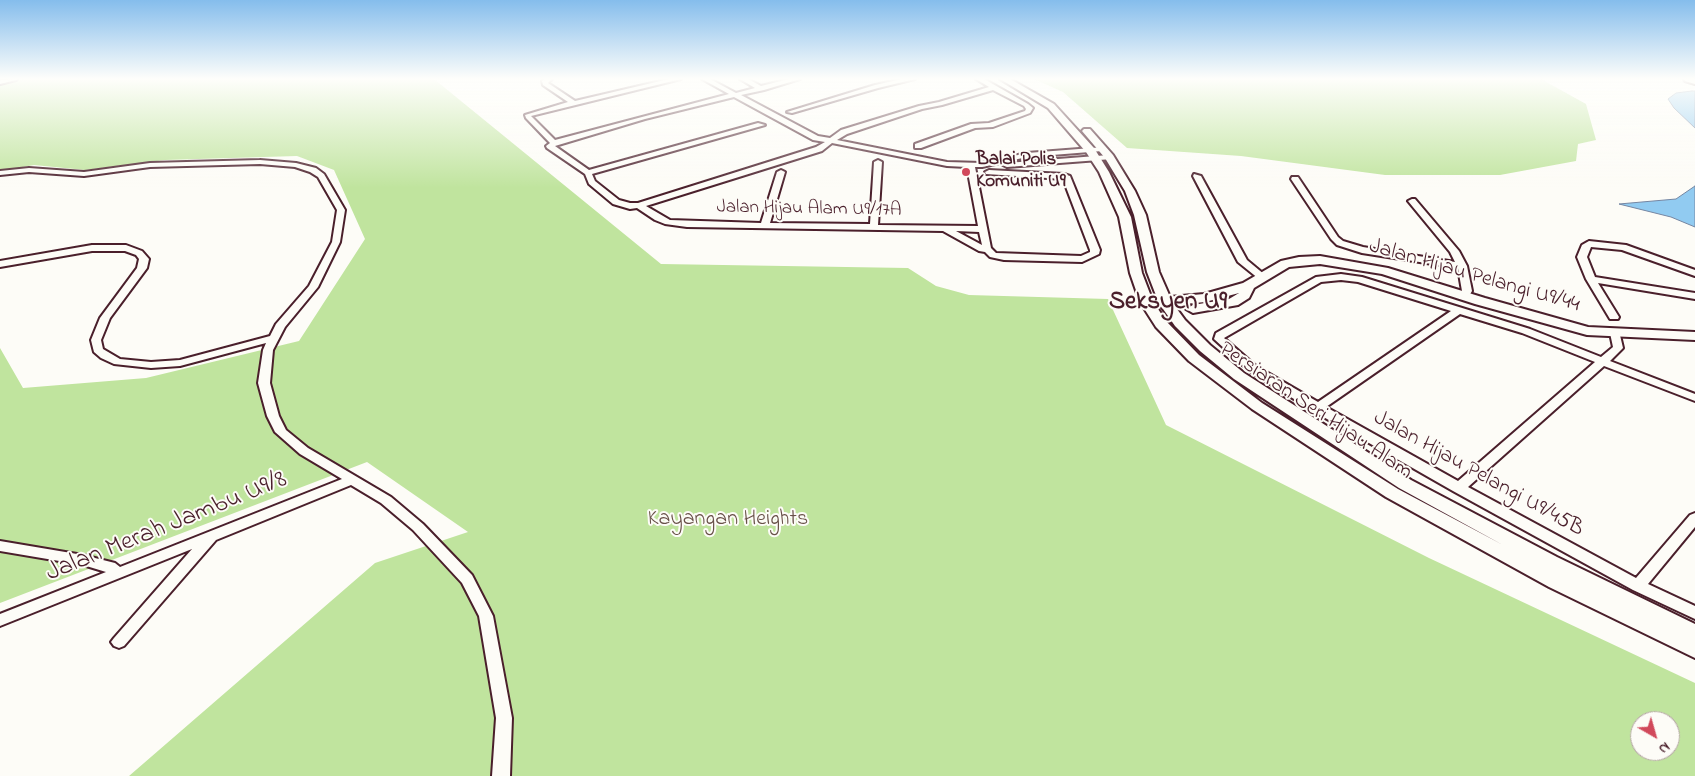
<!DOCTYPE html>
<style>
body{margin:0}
#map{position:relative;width:1695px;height:776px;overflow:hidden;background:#fdfcf7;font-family:"Indie Flower",sans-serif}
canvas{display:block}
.north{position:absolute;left:1630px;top:711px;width:50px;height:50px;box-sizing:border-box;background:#fdfcf7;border:1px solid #b5a4a5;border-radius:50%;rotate:142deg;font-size:14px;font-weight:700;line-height:20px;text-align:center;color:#4a1f2b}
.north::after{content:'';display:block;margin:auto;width:18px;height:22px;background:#d1495b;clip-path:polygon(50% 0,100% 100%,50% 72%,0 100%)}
</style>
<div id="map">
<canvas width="1695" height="776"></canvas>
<div class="north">N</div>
</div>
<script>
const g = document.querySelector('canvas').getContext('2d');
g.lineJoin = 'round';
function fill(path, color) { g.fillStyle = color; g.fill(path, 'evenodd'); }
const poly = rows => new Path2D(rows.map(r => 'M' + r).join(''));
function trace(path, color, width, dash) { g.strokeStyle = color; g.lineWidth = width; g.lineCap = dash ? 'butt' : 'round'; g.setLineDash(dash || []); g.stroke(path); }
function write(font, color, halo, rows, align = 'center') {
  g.font = font + ' "Indie Flower",sans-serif'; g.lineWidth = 4; g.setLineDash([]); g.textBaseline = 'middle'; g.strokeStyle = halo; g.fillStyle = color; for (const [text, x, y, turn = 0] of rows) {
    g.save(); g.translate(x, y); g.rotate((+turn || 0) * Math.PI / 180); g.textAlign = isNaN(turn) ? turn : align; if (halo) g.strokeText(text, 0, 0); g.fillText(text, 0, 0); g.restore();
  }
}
fill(poly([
 [24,79,434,79,661,264,908,268,936,286,969,295,1108,299,1166,425,1429,558,1695,683,1695,776,129,776,375,563,468,532,367,462,0,603,0,348,23,388,146,378,299,341,365,239,334,170,297,156,165,160,85,170,34,165,0,171,0,84],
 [1640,721,1670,721,1670,751,1640,751],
 [1034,79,1541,79,1586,104,1596,140,1578,144,1576,161,1500,175,1385,175,1241,156,1127,148,1063,92]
]), '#c0e49e');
const water = poly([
 [1692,91,1695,91,1695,128,1674,108,1668,99,1676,93,1692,91],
 [1695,186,1695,227,1671,217,1619,204,1676,199,1695,186]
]);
fill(water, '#91cbf1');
trace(water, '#7586a2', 1);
const minor = poly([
 [17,79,16,80,0,84,0,80,17,79],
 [544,79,552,79,548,83,575,101,669,79,681,79,531,116,555,140,729,94,702,79,710,79,736,93,755,88,740,79,748,79,761,86,789,79,800,79,764,90,741,95,818,136,830,138,841,130,919,106,939,102,989,87,976,79,984,79,1028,104,1033,108,1030,113,993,127,975,128,921,148,915,148,915,144,971,124,989,123,1025,111,1026,109,1024,106,993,90,942,105,922,109,847,134,837,140,947,162,982,163,1027,153,1105,147,1105,151,1102,151,1027,157,982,167,975,167,991,248,996,253,1081,256,1090,252,1090,250,1063,179,986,174,985,172,989,170,1064,174,1070,176,1100,250,1099,254,1082,262,1004,260,990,257,985,252,979,251,943,231,687,227,665,224,655,220,637,208,630,209,613,204,589,184,585,174,547,148,546,146,550,143,526,118,525,115,568,102,543,85,542,81,544,79],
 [734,97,813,140,825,142,816,147,638,203,630,203,619,200,595,181,592,174,765,125,758,123,589,170,555,146,645,119,734,97],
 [832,143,947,166,967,167,978,226,878,225,882,162,878,160,874,162,870,224,770,223,785,172,781,170,777,172,761,223,670,220,646,206,822,151,832,143],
 [956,231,979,232,982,245,956,231],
 [902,79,915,79,878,88,792,113,787,112,875,85,902,79],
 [1109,155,1113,157,1112,159,1007,167,1003,165,1007,163,1109,155],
 [260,160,296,163,316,168,324,174,345,210,340,242,318,287,285,327,273,350,270,383,279,416,286,430,308,448,391,497,423,524,472,575,493,616,512,718,510,776,492,776,496,718,479,616,462,583,413,530,381,503,351,485,216,540,124,646,119,648,114,646,111,642,114,638,192,549,0,626,0,614,106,572,83,565,0,551,0,541,83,555,115,563,120,567,342,479,300,454,275,432,267,416,258,383,263,350,266,343,180,366,151,368,114,364,101,358,94,352,91,340,100,318,137,268,139,259,136,255,125,251,92,251,0,267,0,261,92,245,126,245,142,251,149,259,147,268,110,318,101,340,103,349,120,359,151,362,180,360,270,336,276,324,309,286,332,242,337,210,318,177,310,172,295,167,260,164,150,167,84,176,29,172,0,175,0,171,29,168,84,172,150,163,260,160],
 [1194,174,1201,176,1247,260,1265,275,1265,279,1259,279,1238,262,1193,176,1194,174],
 [1292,177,1298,177,1338,237,1343,241,1363,247,1455,262,1450,252,1408,201,1412,199,1415,199,1459,251,1467,266,1472,291,1469,296,1464,299,1459,296,1462,291,1458,268,1362,253,1337,245,1331,239,1291,179,1292,177],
 [1589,241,1626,245,1695,270,1695,276,1622,250,1591,247,1587,257,1595,277,1695,293,1695,299,1598,283,1619,317,1618,319,1610,319,1586,279,1577,257,1582,245,1589,241],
 [1341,274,1362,277,1530,329,1601,357,1613,347,1610,333,1611,331,1619,331,1623,348,1610,361,1695,394,1695,401,1604,366,1468,487,1636,578,1690,515,1695,513,1695,527,1648,584,1695,606,1695,619,1633,590,1453,491,1313,411,1248,370,1214,339,1216,333,1316,277,1341,274],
 [1341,280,1358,282,1451,311,1318,402,1256,366,1224,338,1321,282,1341,280],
 [1460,314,1522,333,1595,362,1458,481,1326,407,1460,314]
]);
const tertiary = poly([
 [1000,79,1010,79,1054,104,1094,148,1109,172,1131,217,1142,273,1152,299,1157,298,1147,272,1134,215,1125,191,1105,158,1082,131,1084,129,1090,129,1113,155,1135,191,1146,215,1159,272,1170,297,1204,294,1243,283,1281,261,1299,257,1320,256,1388,268,1485,298,1588,327,1695,332,1695,340,1587,335,1475,304,1382,274,1320,264,1289,267,1254,288,1249,298,1238,305,1193,313,1186,309,1193,305,1229,299,1239,293,1205,302,1174,305,1185,320,1210,345,1244,373,1411,480,1557,557,1695,624,1695,658,1549,587,1386,497,1252,409,1189,361,1156,327,1140,302,1130,273,1119,217,1099,172,1086,152,1048,108,1000,79],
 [1156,306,1161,306,1175,326,1200,351,1234,379,1399,488,1503,545,1398,489,1262,403,1199,355,1166,321,1156,306],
 [1684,79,1695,79,1695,84,1685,81,1684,79]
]);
trace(minor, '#4a1f2b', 4);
trace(tertiary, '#4a1f2b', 4);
fill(minor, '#fdfcf7');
fill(tertiary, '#fdfcf7');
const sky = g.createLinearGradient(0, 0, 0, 188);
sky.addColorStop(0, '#85bdec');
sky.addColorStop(0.42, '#fefefb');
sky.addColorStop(1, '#fefefb00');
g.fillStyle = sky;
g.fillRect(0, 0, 1695, 188);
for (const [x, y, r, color] of [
 [966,172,5,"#d1495b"]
]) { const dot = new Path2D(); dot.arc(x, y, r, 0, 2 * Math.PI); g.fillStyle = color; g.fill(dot); trace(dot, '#fdfcf7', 2); }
write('bold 19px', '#4a1f2b', '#fdfcf7', [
 ["Balai Polis",976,161],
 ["Komuniti U9",976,183]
], 'left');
write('19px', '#4a1f2b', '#fdfcf7', [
 ["Jalan Hijau Alam U9/17A",809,210,1]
]);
write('22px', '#4a1f2b', '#fdfcf7', [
 ["Jalan Hijau Pelangi U9/44",1474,277,16],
 ["Persiaran Seri Hijau Alam",1315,412,34],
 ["Jalan Hijau Pelangi U9/45B",1478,475,29]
]);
write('22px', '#685048', '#fdfcf7', [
 ["Kayangan Heights",728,520]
]);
write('bold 25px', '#4a1f2b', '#fdfcf7', [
 ["Seksyen U9",1168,304]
]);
write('26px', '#4a1f2b', '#fdfcf7', [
 ["Jalan Merah Jambu U9/8",167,528,-22]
]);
</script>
